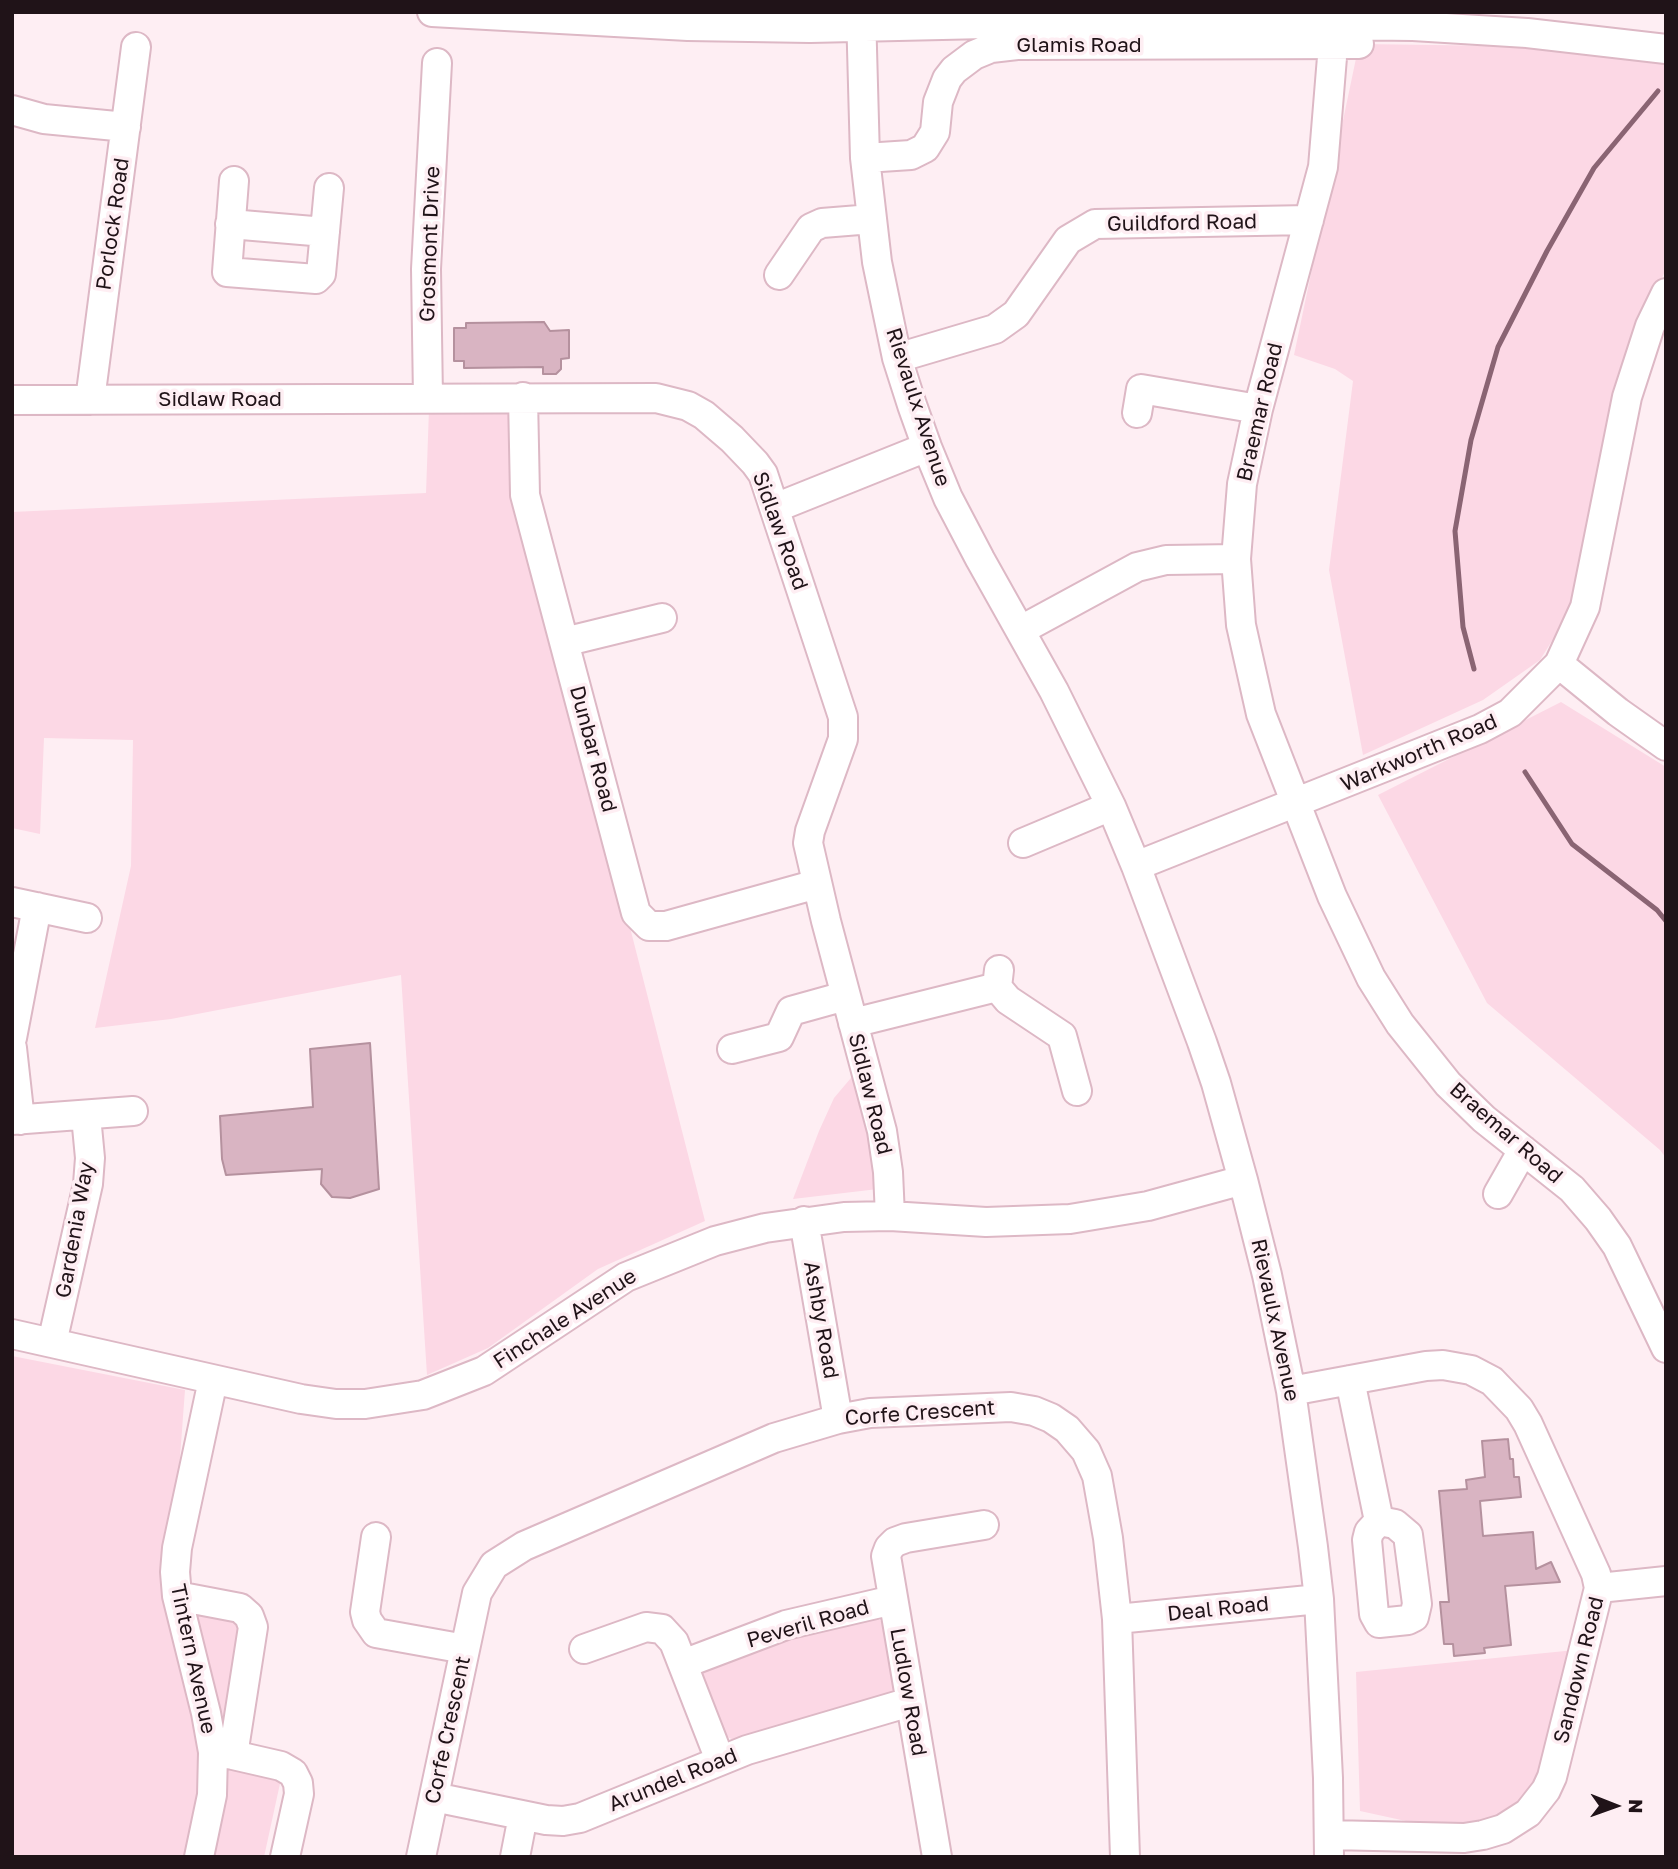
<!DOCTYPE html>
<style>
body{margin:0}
#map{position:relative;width:1678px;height:1869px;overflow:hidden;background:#feeef3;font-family:"Golos Text",sans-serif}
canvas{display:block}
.frame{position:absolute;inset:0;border:14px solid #201318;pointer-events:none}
.north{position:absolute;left:1580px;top:1771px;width:70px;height:70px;-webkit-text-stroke:5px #feeef3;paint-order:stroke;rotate:91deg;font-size:19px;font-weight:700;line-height:28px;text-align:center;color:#201318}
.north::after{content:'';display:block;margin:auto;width:24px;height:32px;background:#201318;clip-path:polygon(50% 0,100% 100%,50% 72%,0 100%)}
</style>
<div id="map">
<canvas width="1678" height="1869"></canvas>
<div class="frame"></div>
<div class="north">N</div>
</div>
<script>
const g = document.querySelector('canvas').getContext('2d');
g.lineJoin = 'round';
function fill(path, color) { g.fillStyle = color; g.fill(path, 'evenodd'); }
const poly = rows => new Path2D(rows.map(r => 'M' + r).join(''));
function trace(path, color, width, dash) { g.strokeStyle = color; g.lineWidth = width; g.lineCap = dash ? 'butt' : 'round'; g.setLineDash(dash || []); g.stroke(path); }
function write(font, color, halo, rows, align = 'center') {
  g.font = font + ' "Golos Text",sans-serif'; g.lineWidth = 7; g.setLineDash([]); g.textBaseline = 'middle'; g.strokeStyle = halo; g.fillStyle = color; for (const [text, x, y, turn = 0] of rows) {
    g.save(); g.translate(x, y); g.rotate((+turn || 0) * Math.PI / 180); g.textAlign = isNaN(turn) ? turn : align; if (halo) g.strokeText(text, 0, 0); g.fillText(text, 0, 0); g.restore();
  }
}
fill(poly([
 [1359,44,1583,47,1666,57,1666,269,1644,318,1575,591,1560,628,1540,660,1483,700,1363,755,1329,570,1353,381,1335,369,1294,355],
 [429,409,513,412,520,497,705,1221,598,1269,488,1348,427,1375,401,975,171,1019,95,1028,131,866,133,740,44,738,40,834,12,828,12,512,426,493],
 [1561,702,1666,767,1666,1158,1660,1150,1487,1003,1378,795],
 [856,1072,878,1189,793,1199,819,1131,834,1098],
 [12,1356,185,1390,170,1591,260,1609,240,1744,286,1756,264,1857,12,1857],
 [867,1613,887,1624,899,1684,891,1698,741,1744,716,1731,696,1680,704,1663],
 [1575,1650,1540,1780,1506,1819,1438,1828,1360,1811,1356,1672]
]), '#fcd8e5');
trace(poly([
 [1474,669,1463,627,1455,531,1471,440,1498,347,1547,251,1594,168,1658,91],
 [1525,772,1572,844,1657,910,1666,921]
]), '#8a6473', 5);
const building = poly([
 [544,322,550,331,569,330,569,358,561,359,561,369,556,374,543,374,543,367,464,368,464,361,454,361,454,328,466,328,466,323,544,322],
 [370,1043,379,1189,350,1198,332,1197,321,1184,322,1169,226,1175,222,1159,220,1116,313,1107,310,1049,370,1043],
 [1508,1439,1510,1459,1513,1459,1514,1477,1519,1477,1521,1497,1480,1501,1483,1536,1533,1532,1536,1569,1551,1562,1560,1582,1505,1586,1511,1645,1484,1648,1485,1653,1454,1656,1453,1644,1444,1644,1440,1602,1449,1602,1439,1491,1467,1489,1466,1480,1485,1477,1482,1441,1508,1439]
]);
fill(building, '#d9b4c2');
trace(building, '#b5919e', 2);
const minor = poly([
 [432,12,688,26,810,28,1074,22,1413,26,1527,33,1666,49],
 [861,12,865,158,877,262,897,358,912,405,927,447,948,498,980,559,1054,691,1111,806,1136,866,1202,1042,1216,1083,1243,1180,1267,1275,1291,1391,1313,1547,1319,1599,1328,1778,1329,1857],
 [1333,45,1323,167,1258,409,1242,484,1236,559,1241,625,1261,714,1332,896,1371,978,1400,1024,1448,1084,1484,1119,1572,1189,1598,1219,1617,1246,1666,1348],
 [12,110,44,119,126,127],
 [865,158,911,155,925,148,935,132,938,102,947,79,954,70,974,55,991,48,1017,45,1359,44],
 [234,181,227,272,316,279,321,274,329,188],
 [230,224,325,232],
 [779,275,811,228,822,223,872,219],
 [897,358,995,329,1016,314,1068,240,1095,224,1309,220],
 [523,397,525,495,636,913,649,926,666,926,817,884],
 [428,398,426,269,437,63],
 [12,400,656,398,688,406,704,415,732,439,755,463,763,474,843,717,843,739,810,831,808,843,826,921,882,1131,888,1172,890,1216],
 [90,400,136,47],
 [1137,413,1141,389,1258,409],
 [775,508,927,447],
 [1021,630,1137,567,1166,560,1236,559],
 [564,642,662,618],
 [1559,664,1618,712,1666,746],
 [1023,843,1111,806],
 [1136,866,1480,729,1510,713,1559,664,1585,607,1627,397,1650,326,1666,293],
 [12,902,87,918],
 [997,987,1008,1000,1062,1036,1077,1091],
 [853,1023,997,987,999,970],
 [12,1038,37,907],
 [12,1048,20,1120],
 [732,1049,779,1037,791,1011,845,996],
 [12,1120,133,1111],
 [1498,1194,1523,1150],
 [804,1221,838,1419],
 [12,1334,301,1399,336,1404,365,1404,423,1395,484,1371,626,1277,715,1241,765,1228,844,1217,890,1216,986,1222,1070,1219,1148,1206,1243,1180],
 [52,1343,88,1184,90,1158,86,1116],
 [1350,1380,1379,1521],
 [1291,1391,1426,1366,1443,1365,1471,1370,1492,1381,1519,1409,1528,1424,1596,1574,1599,1588,1552,1777,1546,1790,1528,1813,1503,1829,1483,1835,1464,1838,1329,1835],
 [1379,1521,1395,1524,1408,1535,1417,1604,1414,1617,1408,1620,1379,1623,1374,1614,1367,1540,1369,1532,1379,1521],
 [376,1537,365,1612,367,1620,376,1633,465,1649],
 [1599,1588,1666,1581],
 [177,1596,240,1608,249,1616,253,1627,233,1755,213,1752],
 [1117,1619,1319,1599],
 [584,1649,646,1627,662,1629,674,1642,720,1760],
 [683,1664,786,1625,893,1600],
 [233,1755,281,1766,293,1773,298,1783,299,1794,285,1857],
 [434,1797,546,1820,563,1821,580,1818,747,1750,910,1702],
 [199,1857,212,1795,213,1752,206,1713,177,1596,175,1572,177,1548,213,1380],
 [421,1857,477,1593,494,1565,524,1546,774,1438,838,1419,870,1413,1011,1407,1034,1411,1051,1418,1067,1429,1086,1451,1097,1476,1108,1538,1117,1619,1125,1857],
 [515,1857,523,1816],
 [937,1857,886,1556,889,1548,895,1542,906,1538,984,1525]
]);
trace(minor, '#ddb8c5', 32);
trace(minor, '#fff', 28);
write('21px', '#201318', '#feeef3', [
 ["Glamis Road",1079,45],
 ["Guildford Road",1182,223,-1],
 ["Porlock Road",113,224,-82],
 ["Grosmont Drive",430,244,-88],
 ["Sidlaw Road",220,399],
 ["Rievaulx Avenue",918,407,72],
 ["Braemar Road",1260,412,-77],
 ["Sidlaw Road",780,531,70],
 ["Dunbar Road",593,749,75],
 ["Warkworth Road",1419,753,-23],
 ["Sidlaw Road",870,1094,76],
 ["Braemar Road",1506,1133,41],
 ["Gardenia Way",75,1230,-80],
 ["Finchale Avenue",565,1319,-33],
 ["Ashby Road",821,1320,80],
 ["Rievaulx Avenue",1275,1320,78],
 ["Corfe Crescent",920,1413,-4],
 ["Deal Road",1218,1609,-6],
 ["Peveril Road",808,1624,-16],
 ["Tintern Avenue",193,1659,78],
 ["Sandown Road",1579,1670,-76],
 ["Ludlow Road",908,1692,80],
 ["Corfe Crescent",448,1730,-78],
 ["Arundel Road",673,1780,-22]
]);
</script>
